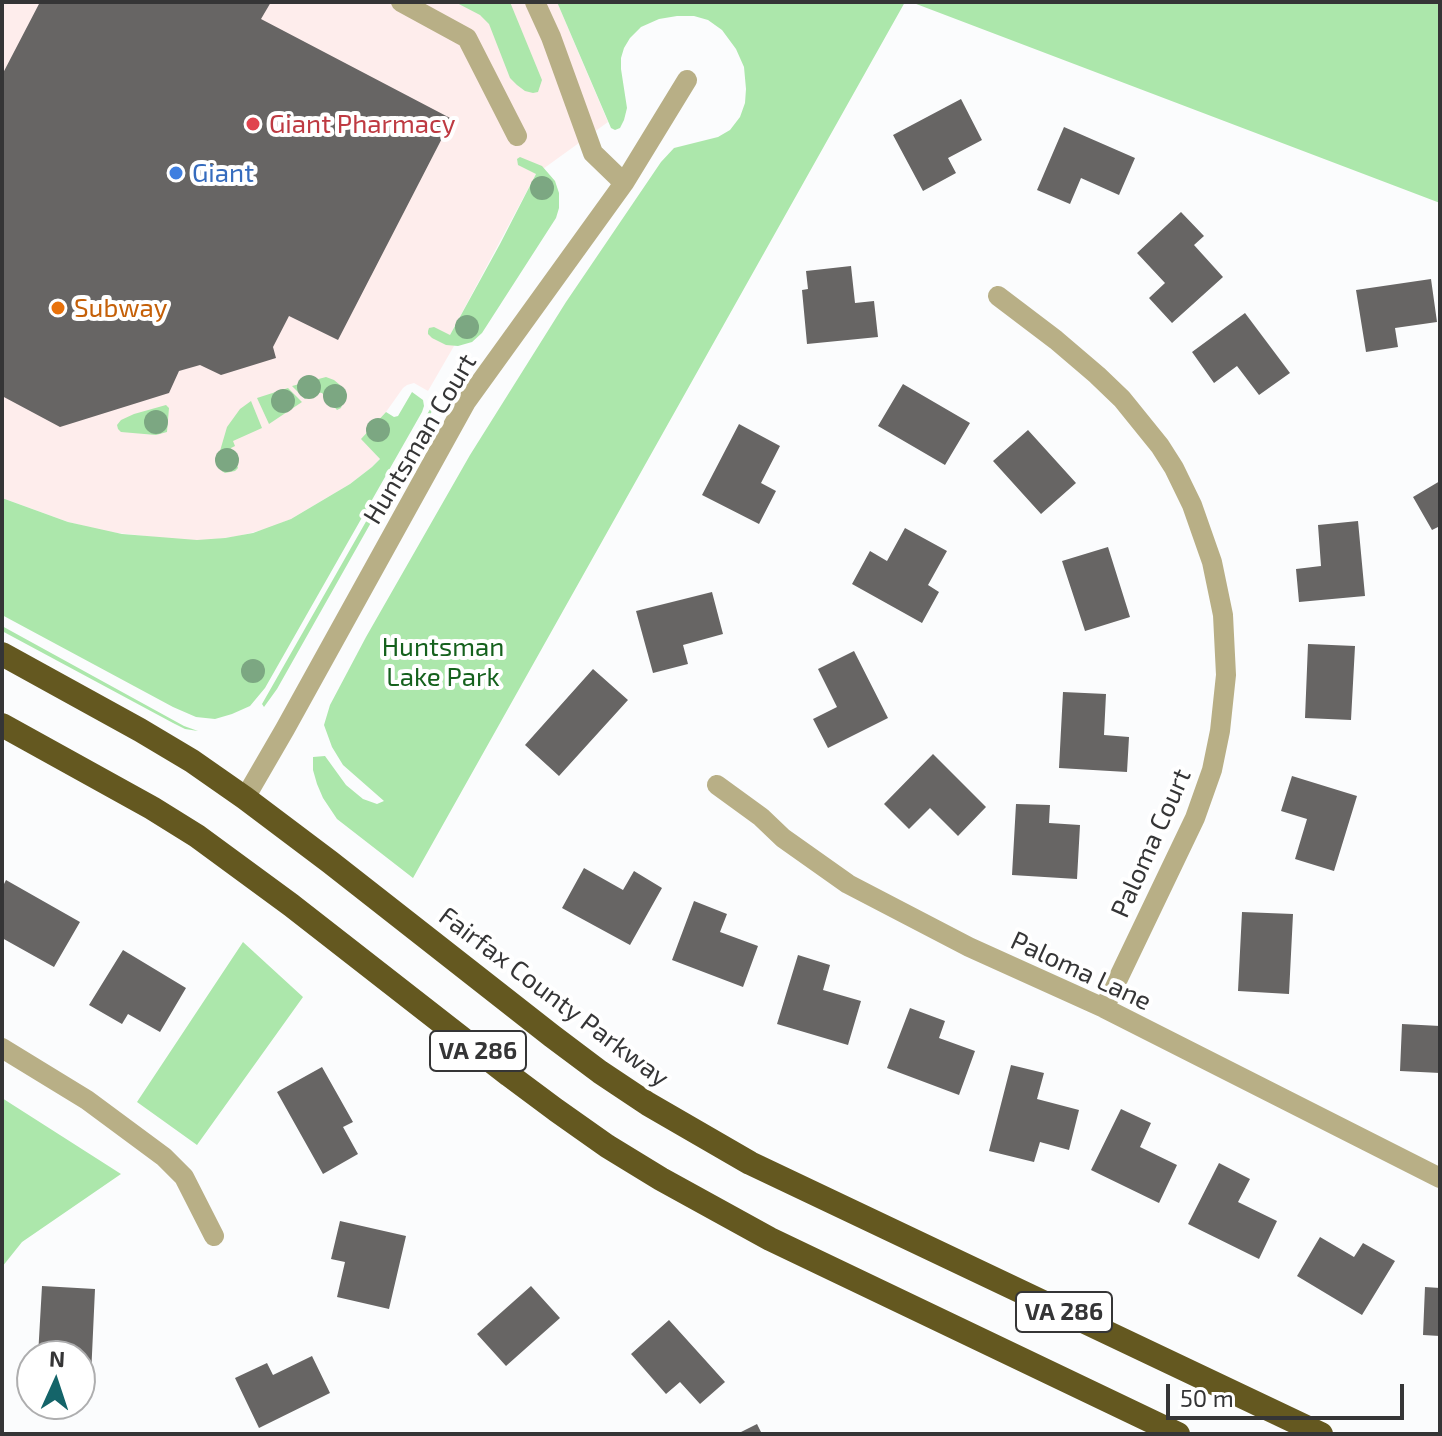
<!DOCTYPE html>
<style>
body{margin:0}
#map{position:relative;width:1442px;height:1436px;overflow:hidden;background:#fbfcfd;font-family:"Exo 2",sans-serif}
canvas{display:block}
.frame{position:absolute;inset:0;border:4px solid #353536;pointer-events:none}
.north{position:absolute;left:16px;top:1340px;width:80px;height:80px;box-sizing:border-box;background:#fff;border:2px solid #aeaeaf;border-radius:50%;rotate:3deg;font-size:22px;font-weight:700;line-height:32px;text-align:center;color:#353536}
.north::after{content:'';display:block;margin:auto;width:28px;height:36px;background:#146469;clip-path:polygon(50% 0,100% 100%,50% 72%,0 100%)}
.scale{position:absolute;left:1166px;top:1384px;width:238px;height:36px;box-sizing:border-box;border:4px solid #353536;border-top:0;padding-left:10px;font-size:24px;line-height:28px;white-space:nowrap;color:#353536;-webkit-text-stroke:6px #fff;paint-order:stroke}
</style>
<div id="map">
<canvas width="1442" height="1436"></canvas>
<div class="frame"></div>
<div class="north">N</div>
<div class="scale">50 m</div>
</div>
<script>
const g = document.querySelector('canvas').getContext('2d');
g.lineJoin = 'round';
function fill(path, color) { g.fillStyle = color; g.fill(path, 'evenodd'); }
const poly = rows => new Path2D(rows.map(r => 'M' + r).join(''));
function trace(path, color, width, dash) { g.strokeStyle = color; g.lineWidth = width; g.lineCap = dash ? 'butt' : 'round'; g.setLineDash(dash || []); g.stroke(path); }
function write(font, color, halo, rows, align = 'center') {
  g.font = font + ' "Exo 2",sans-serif'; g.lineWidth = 8; g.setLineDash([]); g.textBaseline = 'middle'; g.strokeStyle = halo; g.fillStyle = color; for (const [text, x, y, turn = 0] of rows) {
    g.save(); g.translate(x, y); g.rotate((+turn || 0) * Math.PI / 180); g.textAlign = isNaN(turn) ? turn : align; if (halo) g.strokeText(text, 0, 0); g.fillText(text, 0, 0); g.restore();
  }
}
fill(poly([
 [2,2,557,2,608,122,536,174,450,335,454,346,428,391,414,383,407,385,403,388,386,412,362,439,380,459,372,467,350,484,291,519,266,529,239,536,210,540,183,540,108,532,68,522,2,498]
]), '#feedec');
fill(poly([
 [455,2,510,2,542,80,538,92,533,93,525,91,517,85,510,78,489,24,480,15],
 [557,2,905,2,413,878,337,819,323,798,317,784,313,770,313,757,325,756,346,785,363,799,377,804,384,801,343,765,332,747,324,725,330,705,366,637,470,455,566,302,661,162,674,148,718,137,730,130,740,117,745,103,746,89,744,67,736,49,722,30,708,20,694,16,677,16,659,19,641,27,630,38,624,48,621,58,621,69,627,108,624,120,620,128,615,130,611,128],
 [911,2,1440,2,1440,203],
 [520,157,542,166,555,181,559,193,559,208,556,218,482,333,472,342,458,346,446,345,432,338,428,334,428,331,429,328,434,327,450,335,500,244,536,174,518,165,517,159],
 [326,377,334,380,340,385,344,398,341,408,337,410,322,393,316,392,305,399,292,386],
 [288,388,302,402,269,424,257,398],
 [412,392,423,400,424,406,422,412,265,688,250,706,232,714,215,719,196,717,173,707,2,615,2,498,68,522,122,534,197,540,225,538,253,533,291,519,350,484,372,467,380,459,361,439,386,412,394,417,398,416],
 [251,401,262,428,233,441,235,446,231,448,238,468,235,471,225,473,222,471,220,451,227,427,240,409],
 [433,404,430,418,277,689,264,707,262,704],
 [166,405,169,408,167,432,156,435,121,432,118,429,117,425,121,420,134,414],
 [2,626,184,726,198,731,185,729,173,723,2,631],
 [243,942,303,997,197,1145,137,1102],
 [2,1098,121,1174,22,1242,2,1267]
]), '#ace7ab');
fill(poly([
 [40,2,271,2,261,19,452,119,338,340,289,316,273,347,276,358,221,375,200,365,179,371,169,393,60,427,2,396,2,75],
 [961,99,982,140,948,158,956,173,923,191,893,135],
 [1064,127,1135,158,1119,195,1081,178,1070,204,1037,190],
 [1181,212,1204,236,1194,245,1223,277,1172,323,1149,298,1165,283,1137,253],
 [851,266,855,303,874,301,878,337,807,344,802,290,808,289,806,271],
 [1431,279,1437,322,1395,328,1398,347,1366,352,1356,290],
 [1245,313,1290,373,1259,395,1237,366,1214,383,1192,352],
 [903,384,970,423,945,465,878,426],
 [739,424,780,446,761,483,776,491,759,524,702,495],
 [1028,430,1076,483,1041,514,993,461],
 [1440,481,1440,526,1432,530,1413,497],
 [1358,521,1365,596,1299,602,1296,569,1321,566,1318,525],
 [905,528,947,551,928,585,939,592,922,623,852,584,870,551,887,561],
 [1108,547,1130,617,1085,631,1062,561],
 [712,592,723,634,683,645,688,664,653,673,636,611],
 [1308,644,1355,646,1351,720,1305,718],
 [854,651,888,718,828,748,813,719,837,707,818,669],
 [593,669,628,700,559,776,525,745],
 [1063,692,1106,694,1104,735,1129,737,1127,772,1059,768],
 [933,754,986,807,958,836,930,808,909,829,884,804],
 [1292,776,1357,796,1334,871,1295,859,1307,819,1281,811],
 [1016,804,1050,805,1049,823,1080,825,1077,879,1012,875],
 [584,868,623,890,634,871,662,888,630,945,562,908],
 [6,880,80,922,54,967,2,938,2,888],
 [694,901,727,914,720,932,758,946,743,987,672,960],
 [1242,912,1293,914,1289,994,1238,991],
 [123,950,186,988,160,1032,128,1014,122,1024,89,1005],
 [798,955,830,965,823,990,861,1001,848,1045,777,1024],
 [910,1008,945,1021,939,1038,975,1051,959,1095,887,1068],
 [1402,1024,1440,1026,1440,1073,1400,1071],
 [1011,1065,1044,1073,1037,1099,1079,1110,1069,1150,1040,1142,1034,1162,989,1151],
 [322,1067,353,1122,343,1127,358,1154,323,1174,277,1092],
 [1121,1109,1151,1123,1140,1147,1177,1165,1159,1203,1091,1170],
 [1219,1163,1250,1179,1238,1202,1277,1221,1259,1259,1188,1224],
 [340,1221,406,1236,389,1309,337,1297,345,1262,331,1259],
 [1320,1237,1354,1257,1363,1243,1395,1261,1362,1315,1297,1276],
 [42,1286,95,1289,91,1376,80,1375,80,1356,38,1356],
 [531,1286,560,1318,506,1366,477,1334],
 [1425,1287,1440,1288,1440,1336,1423,1335],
 [669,1320,725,1382,700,1404,680,1382,666,1394,631,1354],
 [312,1356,330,1393,259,1428,235,1378,267,1363,273,1375],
 [757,1424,762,1434,737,1434]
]), '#676564');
trace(poly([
 [401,2,467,38,517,136],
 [535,2,551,37,593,153,624,183],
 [998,296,1056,340,1097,375,1122,399,1160,446,1174,468,1192,505,1212,562,1223,615,1226,675,1220,731,1212,770,1195,818,1104,1008],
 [717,785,761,817,783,838,848,884,969,947,1104,1008,1440,1178],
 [245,798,285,729,466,402,624,183,687,80],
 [2,1048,87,1100,164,1157,184,1177,214,1236]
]), '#b8af86', 20);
trace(poly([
 [2,654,140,730,192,761,245,798,330,862,552,1036,600,1072,648,1104,750,1163,1321,1434],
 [2,725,152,808,197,836,291,905,509,1075,556,1110,607,1146,661,1179,770,1239,1178,1434]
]), '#645820', 24);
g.fillStyle = '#7ca782';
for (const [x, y] of [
 [542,188],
 [467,327],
 [309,387],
 [335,396],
 [283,401],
 [156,422],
 [378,430],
 [227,460],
 [253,671]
]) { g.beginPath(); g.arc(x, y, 12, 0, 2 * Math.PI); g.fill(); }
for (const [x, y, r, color] of [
 [253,124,8,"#e0444e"],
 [176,173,8,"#3f7fe0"],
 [58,308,8,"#e8710a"]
]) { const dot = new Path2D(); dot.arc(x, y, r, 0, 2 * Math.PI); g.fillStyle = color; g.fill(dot); trace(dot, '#fff', 3); }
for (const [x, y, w] of [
 [478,1051,96],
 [1064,1312,96]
]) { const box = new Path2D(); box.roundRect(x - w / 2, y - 20, w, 40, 6); g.fillStyle = '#fff'; g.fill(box); trace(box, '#353536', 2); }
write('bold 24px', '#353536', null, [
 ["VA 286",478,1051],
 ["VA 286",1064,1312]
]);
write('26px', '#be3a42', '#fff', [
 ["Giant Pharmacy",269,124]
], 'left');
write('26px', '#366cbe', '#fff', [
 ["Giant",192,173]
], 'left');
write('26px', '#c56008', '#fff', [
 ["Subway",74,308]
], 'left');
write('26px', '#353536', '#fff', [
 ["Huntsman Court",420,439,-59],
 ["Paloma Court",1151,843,-66],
 ["Paloma Lane",1081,971,25],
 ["Fairfax County Parkway",554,997,37]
]);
write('26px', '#15611d', '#fff', [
 ["Huntsman",443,647],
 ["Lake Park",443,677]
]);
</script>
